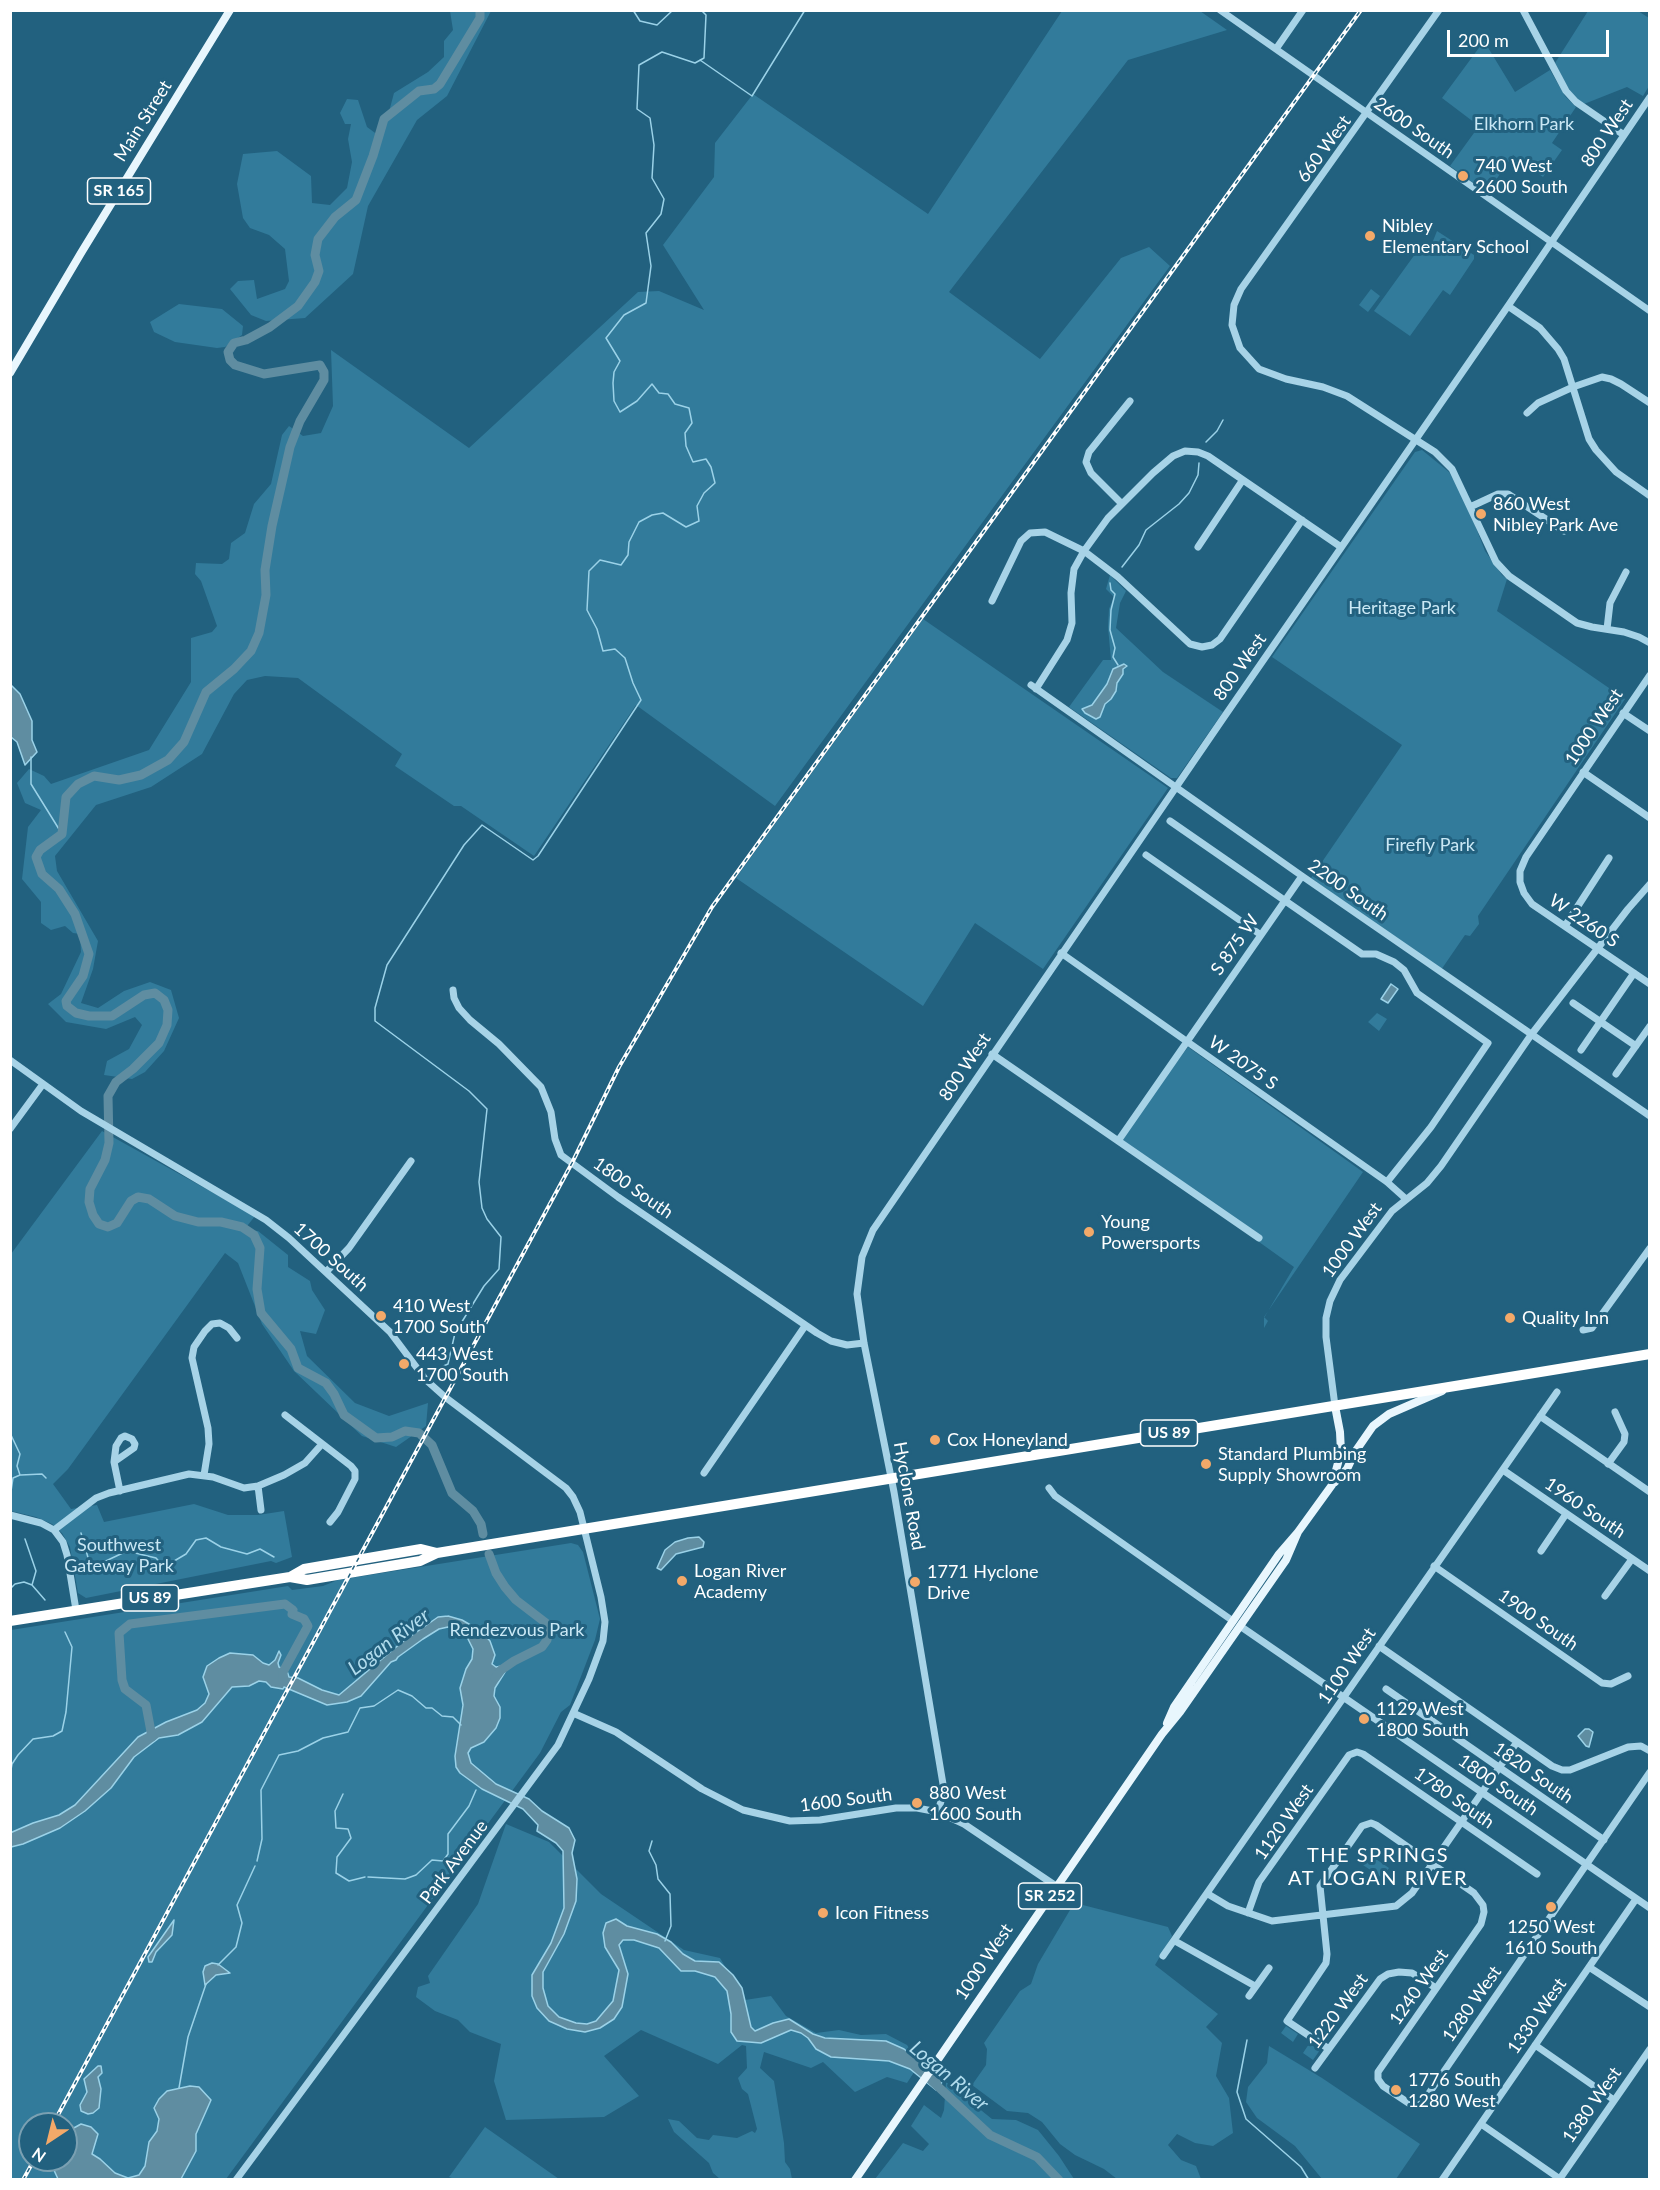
<!DOCTYPE html>
<style>
body{margin:0}
#map{position:relative;width:1660px;height:2190px;overflow:hidden;background:#22617f;font-family:Lato,sans-serif}
canvas{display:block}
.frame{position:absolute;inset:0;border:12px solid #fff;pointer-events:none}
.north{position:absolute;left:18px;top:2112px;width:60px;height:60px;box-sizing:border-box;background:#22617f;border:2px solid #7aa0b2;border-radius:50%;rotate:215deg;font-size:16px;font-weight:700;line-height:24px;text-align:center;color:#fff}
.north::after{content:'';display:block;margin:auto;width:21px;height:27px;background:#f3a969;clip-path:polygon(50% 0,100% 100%,50% 72%,0 100%)}
.scale{position:absolute;left:1447px;top:30px;width:162px;height:27px;box-sizing:border-box;border:3px solid #fff;border-top:0;padding-left:8px;font-size:18px;line-height:21px;white-space:nowrap;color:#fff;-webkit-text-stroke:4px #22617f;paint-order:stroke}
</style>
<div id="map">
<canvas width="1660" height="2190"></canvas>
<div class="frame"></div>
<div class="north">N</div>
<div class="scale">200 m</div>
</div>
<script>
const g = document.querySelector('canvas').getContext('2d');
g.lineJoin = 'round';
function fill(path, color) { g.fillStyle = color; g.fill(path, 'evenodd'); }
const poly = rows => new Path2D(rows.map(r => 'M' + r).join(''));
function trace(path, color, width, dash) { g.strokeStyle = color; g.lineWidth = width; g.lineCap = dash ? 'butt' : 'round'; g.setLineDash(dash || []); g.stroke(path); }
function write(font, color, halo, rows, align = 'center') {
  g.font = font + ' Lato,sans-serif'; g.lineWidth = 6; g.setLineDash([]); g.textBaseline = 'middle'; g.strokeStyle = halo; g.fillStyle = color; for (const [text, x, y, turn = 0] of rows) {
    g.save(); g.translate(x, y); g.rotate((+turn || 0) * Math.PI / 180); g.textAlign = isNaN(turn) ? turn : align; if (halo) g.strokeText(text, 0, 0); g.fillText(text, 0, 0); g.restore();
  }
}
fill(poly([
 [450,11,491,11,447,96,417,120,368,206,353,274,305,318,266,321,251,315,230,289,238,281,254,280,257,299,285,289,289,281,285,249,269,235,250,228,243,218,237,184,243,154,277,151,311,176,312,203,330,205,347,188,352,162,348,139,351,124,345,124,340,113,347,99,358,100,367,127,382,138,394,93,428,72,444,57,444,41,453,30],
 [1062,11,1200,11,1227,30,1128,60,949,292,1040,359,1121,258,1149,247,1170,266,775,806,636,705,534,856,461,806,454,806,395,766,402,754,298,678,265,676,247,680,234,694,202,754,151,787,96,805,55,856,57,871,98,941,93,969,81,1003,98,1008,124,991,150,982,171,990,179,1018,164,1051,145,1072,132,1079,104,1075,107,1061,129,1049,142,1025,135,1017,106,1029,66,1022,48,1004,61,994,81,952,80,934,73,933,65,926,51,930,41,923,41,902,22,879,28,827,41,810,25,803,17,783,29,769,44,776,51,784,149,750,191,682,191,638,212,632,217,626,201,581,195,574,196,563,222,564,229,559,231,543,245,533,254,504,271,484,282,435,289,426,303,436,321,433,333,406,331,350,469,448,638,292,659,291,704,310,663,245,714,177,715,143,753,94,928,214],
 [1588,11,1638,11,1649,18,1649,86,1643,96,1627,87,1584,104,1578,100,1568,88,1555,63],
 [1484,41,1515,92,1550,70,1565,96,1576,107,1552,143,1562,150,1543,177,1513,155,1487,193,1450,166,1479,126,1442,98],
 [1437,231,1474,255,1474,259,1450,295,1443,290,1410,336,1374,311,1418,250,1427,256],
 [1371,289,1380,296,1368,312,1359,305],
 [179,304,222,309,243,326,242,335,225,347,217,348,175,342,154,332,150,322],
 [1422,450,1449,472,1466,502,1485,551,1502,575,1507,579,1497,611,1625,699,1478,916,1479,924,1470,936,1465,935,1441,970,1311,878,1402,745,1272,657,1415,452],
 [1110,575,1126,591,1120,603,1116,628,1163,672,1223,712,1177,778,1171,778,1069,707,1103,660,1111,660,1108,627,1109,609,1114,597,1106,589],
 [923,619,1168,788,1043,969,975,923,923,1006,736,878],
 [1377,1013,1387,1019,1379,1031,1368,1022],
 [1188,1047,1363,1172,1264,1317,1268,1321,1264,1328,1264,1318,1294,1267,1118,1141],
 [102,1131,255,1216,244,1230,258,1231,288,1255,288,1267,310,1281,312,1290,325,1310,316,1334,300,1331,307,1356,355,1403,389,1416,428,1403,426,1426,396,1447,362,1436,294,1371,262,1324,238,1263,225,1253,68,1469,53,1484,71,1509,97,1505,104,1522,194,1504,228,1515,258,1515,284,1511,292,1557,276,1563,271,1561,86,1598,78,1593,70,1547,62,1533,52,1524,36,1517,11,1511,11,1254],
 [571,1543,578,1545,583,1552,600,1619,595,1640,570,1705,561,1712,540,1753,226,2179,11,2179,11,1630,288,1586,292,1590,323,1586,338,1580],
 [30,2124,66,2124,66,2160,30,2160],
 [506,1824,549,1842,601,1894,684,1950,720,1958,745,2000,771,1996,786,2016,816,2033,839,2030,861,2035,886,2034,907,2045,920,2063,907,2083,887,2077,855,2092,823,2062,811,2068,764,2052,760,2068,774,2081,784,2143,785,2162,790,2169,792,2179,720,2179,713,2173,709,2163,674,2132,668,2119,679,2121,697,2138,709,2140,713,2135,737,2138,752,2131,755,2133,757,2129,748,2094,742,2089,738,2078,747,2068,746,2046,742,2045,718,2064,641,2030,604,2056,639,2096,604,2117,506,2120,494,2081,501,2044,470,2032,458,2020,435,2011,416,1997,418,1987,430,1983,428,1976,478,1904],
 [1370,1855,1389,1868,1382,1878,1363,1865],
 [1079,1904,1168,1927,1172,1936,1155,1965,1218,2014,1206,2027,1222,2043,1216,2076,1229,2098,1233,2133,1213,2146,1195,2143,1177,2134,1168,2145,1181,2160,1196,2166,1201,2179,1117,2179,1104,2169,1075,2155,1060,2144,1042,2122,1028,2113,1007,2111,972,2085,986,2065,987,2049,984,2043,1020,1991,1031,1984,1038,1964,1070,1910],
 [1286,2026,1298,2034,1293,2042,1281,2033],
 [1309,2044,1320,2050,1313,2060,1303,2053],
 [1269,2046,1322,2078,1420,2144,1396,2179,1322,2179,1295,2146,1257,2118,1246,2102,1248,2087,1267,2063],
 [946,2082,992,2119,1016,2120,1038,2130,1059,2156,1074,2179,875,2179,903,2143,923,2151,929,2144,911,2126,924,2105,941,2118,944,2110],
 [485,2127,559,2179,457,2180,449,2177]
]), '#327b9b');
const water = poly([
 [1124,664,1127,666,1123,669,1123,674,1117,683,1116,691,1111,699,1105,704,1100,717,1096,719,1085,713,1082,709,1092,705,1107,684,1113,669,1124,664],
 [10,684,20,694,32,721,32,740,37,752,25,765,17,742,11,737,10,684],
 [1391,984,1398,989,1388,1003,1381,999,1391,984],
 [699,1537,704,1542,703,1547,676,1554,661,1570,657,1568,665,1550,675,1542,688,1538,699,1537],
 [448,1616,462,1620,481,1631,490,1641,495,1655,492,1664,496,1667,502,1666,505,1672,495,1688,494,1696,500,1707,500,1718,496,1728,484,1742,471,1748,468,1753,471,1763,496,1784,529,1799,542,1811,569,1828,575,1840,572,1853,577,1879,576,1901,564,1934,543,1972,543,1988,548,2006,559,2017,576,2023,587,2024,596,2021,613,2001,619,1970,605,1947,603,1933,606,1923,616,1919,627,1926,657,1934,671,1942,683,1954,695,1961,719,1962,733,1975,742,1988,751,2027,755,2031,773,2023,789,2019,813,2034,825,2038,886,2041,904,2049,943,2081,936,2090,910,2069,889,2061,831,2057,816,2049,808,2038,801,2033,791,2030,761,2043,737,2041,731,2032,731,2014,727,1991,715,1977,695,1971,681,1971,659,1948,634,1940,623,1940,619,1945,628,1974,622,2007,614,2019,600,2028,585,2032,567,2029,549,2021,537,2008,532,1996,532,1975,551,1943,564,1908,563,1851,556,1843,537,1831,538,1825,523,1809,482,1789,460,1773,456,1767,455,1756,463,1705,460,1688,466,1669,472,1659,473,1649,466,1635,456,1628,448,1627,439,1629,423,1639,398,1657,396,1660,391,1662,361,1696,347,1702,327,1705,284,1687,283,1689,271,1687,266,1682,259,1681,249,1686,232,1687,202,1722,178,1735,159,1738,134,1757,111,1788,85,1811,60,1828,23,1844,11,1847,10,1833,33,1823,59,1815,75,1805,138,1737,166,1722,197,1710,205,1703,209,1694,203,1677,207,1666,219,1658,230,1653,253,1655,263,1663,269,1665,275,1660,279,1651,281,1655,278,1663,279,1667,287,1671,289,1677,298,1678,322,1690,339,1695,401,1643,438,1617,448,1616],
 [1585,1729,1589,1729,1593,1732,1589,1747,1586,1746,1578,1736,1585,1729],
 [174,1920,172,1935,156,1952,152,1962,149,1962,148,1957,174,1920],
 [212,1963,218,1964,230,1973,216,1975,205,1985,203,1972,205,1966,212,1963],
 [98,2066,101,2066,102,2073,98,2077,101,2089,99,2108,93,2113,88,2114,81,2111,80,2105,87,2092,84,2079,98,2066],
 [190,2086,199,2087,211,2100,196,2134,196,2151,181,2179,58,2179,53,2168,58,2160,66,2160,68,2147,66,2136,72,2129,81,2124,91,2127,98,2134,92,2154,100,2159,115,2173,128,2178,139,2175,145,2166,149,2142,157,2131,159,2119,154,2108,159,2099,167,2091,190,2086]
]);
fill(water, '#5f8da1');
trace(water, '#9bd2e8', 1.5);
trace(poly([
 [633,10,640,21,657,25,673,10],
 [700,60,752,96,805,10],
 [1206,442,1217,431,1223,420],
 [1122,567,1139,545,1146,530,1179,504,1189,493,1198,475,1199,463],
 [1110,583,1111,590,1115,594,1111,610,1110,630,1115,648,1113,657,1118,665],
 [31,757,31,784,62,834],
 [425,1367,439,1368,448,1364,455,1333,484,1286,499,1269,501,1237,487,1219,482,1208,479,1182,487,1109,469,1091,375,1021,375,1008,387,965,464,845,482,825,533,860,538,856,641,700,633,683,625,658,615,649,603,651,597,629,587,610,589,571,600,560,621,565,628,555,629,542,639,522,652,515,663,513,686,527,699,521,697,506,704,493,715,483,711,467,706,459,693,462,686,446,685,433,692,423,689,408,675,404,668,394,659,393,652,384,637,401,620,412,614,401,613,383,614,372,620,361,606,338,624,315,646,303,651,266,646,233,661,214,664,199,652,178,654,145,650,118,637,109,639,65,662,52,695,63,704,58,706,15,701,10],
 [10,1433,20,1454,17,1466,20,1475,13,1478,10,1498],
 [21,1475,42,1474,46,1478],
 [81,1533,91,1568,127,1551,156,1558,164,1567,186,1554,196,1540,206,1538,221,1547,247,1554,260,1549,274,1557],
 [25,1539,36,1571,32,1585],
 [10,1589,15,1584,24,1582,32,1585,45,1600],
 [10,1775,12,1764,18,1755,33,1739,53,1736,62,1731,66,1712,72,1647,65,1632],
 [343,1794,335,1811,336,1828,348,1829,351,1838,337,1857,336,1873,349,1881,365,1877],
 [652,1841,649,1851,656,1865,658,1879,670,1894,671,1926,665,1941],
 [257,1861,262,1839,261,1790,279,1755,298,1751,323,1738,348,1732,360,1708,374,1706,398,1690,412,1696,426,1708,432,1708,442,1716,453,1717,461,1725],
 [368,1877,405,1879,416,1875,432,1860,443,1861,448,1854,448,1834,469,1806,476,1790],
 [218,1965,236,1947,242,1923,237,1905,255,1866],
 [1247,2040,1237,2092,1246,2119,1301,2167,1309,2180],
 [179,2088,188,2037,206,1984]
]), '#9bd2e8', 1.5);
trace(poly([
 [480,10,480,18,440,84,434,89,419,91,384,119,373,156,356,200,335,217,318,239,315,255,319,271,315,282,298,306,270,327,246,340,234,343,228,352,230,360,235,365,264,374,320,365,324,372,324,380,300,421,290,447,272,526,265,570,266,595,259,633,251,651,234,669,206,692,184,742,168,760,141,775,119,780,94,776,78,784,66,797,62,834,40,850,36,857,42,874,59,889,75,914,89,954,83,976,66,1001,67,1006,76,1013,89,1016,112,1016,144,995,155,993,164,1000,168,1010,167,1025,159,1043,133,1069,116,1082,108,1096,109,1143,105,1160,90,1189,89,1202,93,1215,99,1224,108,1227,117,1223,131,1201,138,1197,149,1199,175,1216,198,1222,221,1222,242,1227,254,1235,260,1248,257,1289,261,1313,291,1349,298,1368,326,1383,334,1394,344,1415,376,1438,392,1437,405,1431,419,1433,432,1445,452,1493,473,1511,481,1524,483,1534],
 [489,1554,496,1573,505,1587,516,1600,546,1623,548,1631,547,1640,542,1647,514,1661,501,1670,495,1678],
 [152,1737,146,1705,125,1689,122,1680,119,1633,130,1624,285,1604,293,1610,292,1614,304,1619,308,1626,283,1672,283,1680],
 [931,2080,990,2135,1037,2157,1059,2180]
]), '#5f8da1', 9);
trace(poly([
 [1220,10,1650,311],
 [1439,10,1241,289,1234,305,1232,325,1240,348,1259,369,1286,379,1323,387,1347,396,1435,452,1452,469,1496,562,1509,576,1577,623,1592,627,1624,632,1639,637,1650,643],
 [1523,10,1566,91,1576,102,1624,135],
 [1276,49,1303,10],
 [1508,306,1540,328,1558,349,1564,359,1589,439,1596,450,1616,472,1650,496],
 [1527,413,1538,403,1573,387,1602,377,1611,379,1621,384,1650,403],
 [1122,504,1091,473,1086,462,1089,452,1130,401],
 [1470,507,1498,494,1508,494,1564,531],
 [1198,547,1242,481],
 [992,601,1021,541,1030,533,1045,532,1084,551,1118,577,1190,644,1202,647,1212,645,1220,639,1302,520],
 [1607,629,1610,603,1626,572],
 [1650,675,1526,857,1520,871,1520,882,1524,893,1532,904,1650,984],
 [1031,685,1302,876,1650,1116],
 [1036,689,1067,640,1072,623,1071,593,1074,569,1084,551,1108,518,1153,473,1173,456,1185,451,1198,452,1208,456,1341,547],
 [1623,713,1650,731],
 [1583,772,1650,818],
 [1170,821,1362,954,1376,954,1394,962,1404,970,1417,993,1488,1043,1431,1127,1387,1182],
 [1146,855,1261,935],
 [1565,926,1609,858],
 [1061,953,1387,1182,1406,1199],
 [453,990,454,998,459,1008,470,1020,499,1044,541,1087,551,1112,555,1139,561,1155,618,1197,817,1333,831,1341,847,1345,864,1343],
 [1573,1003,1636,1046],
 [1581,1050,1634,973],
 [992,1054,1259,1238],
 [10,1060,81,1111,266,1220,289,1238,390,1332,426,1380,445,1397,566,1488,573,1497,580,1512,601,1597,605,1622,603,1641,589,1679,558,1745,236,2180],
 [1616,1074,1650,1026],
 [10,1129,43,1084],
 [1118,1141,1302,876],
 [326,1272,349,1248,411,1161],
 [1583,1330,1592,1328,1650,1248],
 [1335,1406,1326,1337,1326,1318,1330,1301,1340,1280,1392,1211,1427,1183,1441,1166,1531,1035,1628,909,1650,884],
 [285,1415,351,1466,355,1471,355,1479,338,1512,330,1522],
 [1540,1416,1650,1492],
 [114,1462,116,1446,121,1438,125,1436,132,1439,135,1444,134,1448,114,1462,120,1491],
 [1608,1464,1624,1442,1625,1434,1615,1412],
 [1503,1470,1650,1571],
 [704,1473,805,1326],
 [204,1475,209,1444,208,1428,192,1358,194,1347,205,1331,212,1324,220,1323,229,1328,237,1338],
 [258,1486,261,1510],
 [1049,1488,1055,1496,1233,1621],
 [10,1515,41,1523,54,1530,63,1542,67,1555,76,1610],
 [54,1530,96,1498,109,1493,189,1474,213,1477,244,1488,258,1486,284,1475,305,1463,322,1444],
 [1541,1551,1566,1514],
 [1434,1566,1602,1683,1611,1684,1628,1676],
 [1605,1596,1632,1559],
 [1240,1626,1650,1908],
 [1379,1646,1552,1766,1562,1770,1570,1770,1628,1747,1641,1746,1650,1751],
 [1386,1689,1604,1840],
 [573,1713,616,1732,702,1789,743,1810,790,1821,820,1820,896,1808,917,1808,938,1812,964,1824,1056,1886],
 [938,1812,944,1790,894,1492,864,1343,857,1294,862,1257,873,1230,1222,720,1508,306,1650,97],
 [1208,1894,1228,1906,1272,1921,1396,1906,1412,1893,1517,1742],
 [1248,1913,1259,1882,1349,1755,1357,1752,1363,1754,1537,1874],
 [1175,1941,1255,1986],
 [1163,1956,1557,1392],
 [1589,1967,1650,2007],
 [1249,1996,1269,1968],
 [1535,2045,1614,2100],
 [1329,2049,1287,2021,1326,1963,1327,1954,1320,1886,1362,1826,1371,1823,1376,1825,1474,1893,1483,1905,1484,1912,1481,1924,1378,2072,1378,2079,1383,2086,1410,2104,1416,2106,1421,2104,1425,2099,1650,1772],
 [1315,2068,1380,1979,1388,1974,1399,1972,1412,1973,1436,1988],
 [1481,2124,1560,2179],
 [1442,2180,1636,1899],
 [1559,2180,1650,2049]
]), '#a7d3e7', 7);
trace(poly([
 [10,373,81,253,230,10],
 [1335,1482,1347,1469,1355,1452,1373,1426,1389,1414,1442,1391],
 [1167,1723,1174,1707,1279,1554,1298,1532,1332,1485,1341,1452,1340,1432,1335,1406],
 [855,2180,1162,1734,1180,1712,1240,1626,1286,1560,1298,1532]
]), '#e8f6fd', 8);
trace(poly([
 [290,1577,307,1580,420,1561,437,1553,1650,1354],
 [10,1621,290,1577,304,1569,421,1549,437,1553]
]), '#fff', 10);
const rail = poly([
 [53,2124,572,1163,619,1067,712,907,1361,10],
 [23,2180,34,2160]
]);
trace(rail, '#fff', 4);
trace(rail, '#22617f', 1.5, [4.5]);
for (const [x, y, r, color] of [
 [1463,176,6,"#f3a969"],
 [1370,236,6,"#f3a969"],
 [1481,514,6,"#f3a969"],
 [1089,1232,6,"#f3a969"],
 [381,1316,6,"#f3a969"],
 [1510,1318,6,"#f3a969"],
 [404,1364,6,"#f3a969"],
 [935,1440,6,"#f3a969"],
 [1206,1464,6,"#f3a969"],
 [682,1581,6,"#f3a969"],
 [915,1582,6,"#f3a969"],
 [1364,1719,6,"#f3a969"],
 [917,1803,6,"#f3a969"],
 [1551,1907,6,"#f3a969"],
 [823,1913,6,"#f3a969"],
 [1396,2090,6,"#f3a969"]
]) { const dot = new Path2D(); dot.arc(x, y, r, 0, 2 * Math.PI); g.fillStyle = color; g.fill(dot); trace(dot, '#22617f', 2); }
for (const [x, y, w] of [
 [119,191,63],
 [1169,1433,57],
 [150,1598,57],
 [1050,1896,63]
]) { const box = new Path2D(); box.roundRect(x - w / 2, y - 13, w, 26, 4.5); g.fillStyle = '#22617f'; g.fill(box); trace(box, '#fff', 1.5); }
write('bold 16px', '#fff', null, [
 ["SR 165",119,191],
 ["US 89",1169,1433],
 ["US 89",150,1598],
 ["SR 252",1050,1896]
]);
write('18px', '#fff', '#22617f', [
 ["Main Street",143,121,-58],
 ["2600 South",1414,128,35],
 ["800 West",1607,133,-56],
 ["660 West",1324,149,-54],
 ["800 West",1240,667,-55],
 ["1000 West",1594,727,-56],
 ["2200 South",1348,890,35],
 ["W 2260 S",1584,921,34],
 ["S 875 W",1235,945,-55],
 ["W 2075 S",1243,1063,35],
 ["800 West",965,1067,-56],
 ["1800 South",633,1188,35],
 ["1000 West",1352,1240,-54],
 ["1700 South",331,1257,42],
 ["Hyclone Road",909,1496,80],
 ["1960 South",1585,1508,34],
 ["1900 South",1538,1620,35],
 ["1100 West",1347,1666,-56],
 ["1820 South",1533,1773,35],
 ["1800 South",1498,1785,35],
 ["1780 South",1454,1798,35],
 ["1600 South",846,1800,-7],
 ["1120 West",1284,1822,-55],
 ["Park Avenue",454,1862,-53],
 ["1000 West",984,1962,-56],
 ["1240 West",1419,1987,-55],
 ["1280 West",1472,2004,-55],
 ["1220 West",1338,2011,-54],
 ["1330 West",1537,2016,-55],
 ["1380 West",1592,2105,-55]
]);
write('18px', '#cae8f5', '#22617f', [
 ["Elkhorn Park",1524,124],
 ["Heritage Park",1402,608],
 ["Firefly Park",1430,845],
 ["Southwest",119,1545],
 ["Gateway Park",119,1566],
 ["Rendezvous Park",517,1630]
]);
write('18px', '#fff', '#22617f', [
 ["740 West",1475,166],
 ["2600 South",1475,187],
 ["Nibley",1382,226],
 ["Elementary School",1382,247],
 ["860 West",1493,504],
 ["Nibley Park Ave",1493,525],
 ["Young",1101,1222],
 ["Powersports",1101,1243],
 ["410 West",393,1306],
 ["1700 South",393,1327],
 ["Quality Inn",1522,1318],
 ["443 West",416,1354],
 ["1700 South",416,1375],
 ["Cox Honeyland",947,1440],
 ["Standard Plumbing",1218,1454],
 ["Supply Showroom",1218,1475],
 ["Logan River",694,1571],
 ["Academy",694,1592],
 ["1771 Hyclone",927,1572],
 ["Drive",927,1593],
 ["1129 West",1376,1709],
 ["1800 South",1376,1730],
 ["880 West",929,1793],
 ["1600 South",929,1814],
 ["Icon Fitness",835,1913],
 ["1250 West",1551,1927,"center"],
 ["1610 South",1551,1948,"center"],
 ["1776 South",1408,2080],
 ["1280 West",1408,2101]
], 'left');
write('italic 20px', '#b2ddee', '#22617f', [
 ["Logan River",389,1642,-37],
 ["Logan River",949,2076,40]
]);
g.letterSpacing = '1.5px';
write('20px', '#fff', '#22617f', [
 ["THE SPRINGS",1378,1856],
 ["AT LOGAN RIVER",1378,1879]
]);
g.letterSpacing = '0px';
</script>
